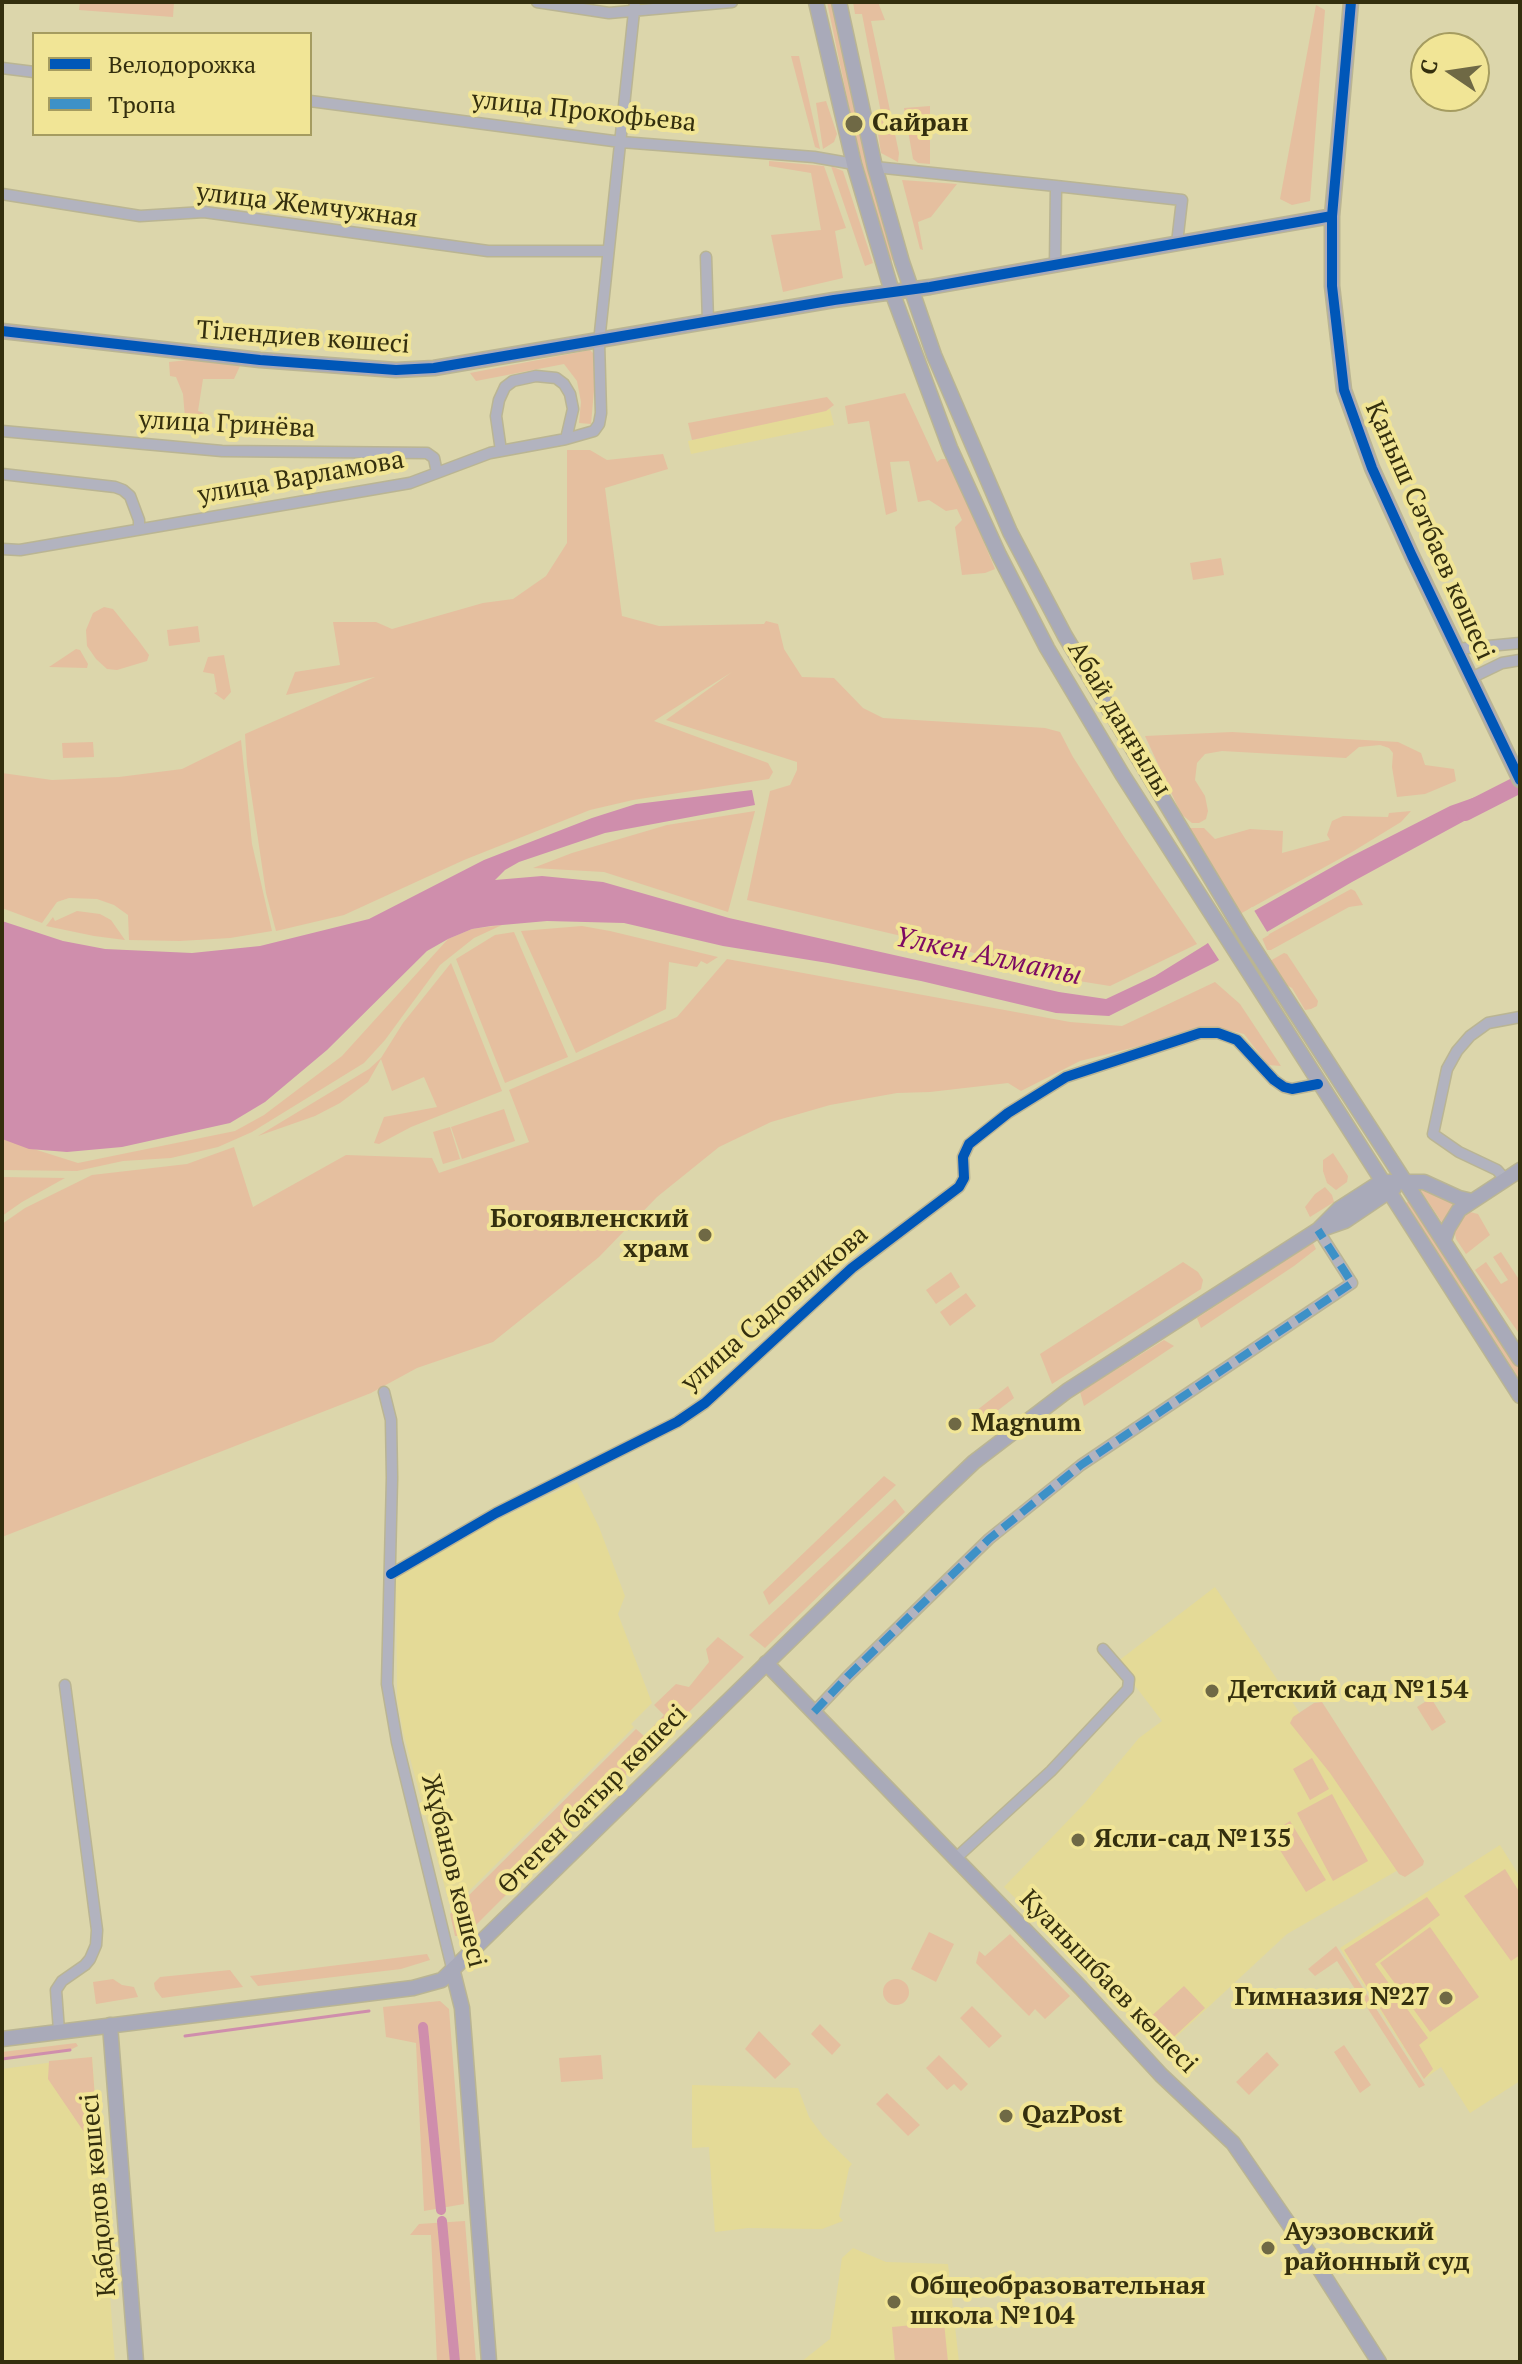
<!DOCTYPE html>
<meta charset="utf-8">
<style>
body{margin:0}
#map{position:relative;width:1522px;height:2364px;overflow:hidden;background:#dcd6ab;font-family:"PT Serif",serif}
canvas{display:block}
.frame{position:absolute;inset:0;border:4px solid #342f0e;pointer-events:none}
.legend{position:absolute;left:32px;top:32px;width:280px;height:104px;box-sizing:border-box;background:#f1e596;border:2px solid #a59c60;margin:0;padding:10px 14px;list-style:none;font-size:24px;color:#342f0e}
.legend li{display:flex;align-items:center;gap:16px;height:40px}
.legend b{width:40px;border:2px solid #a59c60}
.north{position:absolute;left:1410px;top:32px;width:80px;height:80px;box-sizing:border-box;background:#f1e596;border:2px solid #a59c60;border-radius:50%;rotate:283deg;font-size:22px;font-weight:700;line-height:32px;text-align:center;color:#342f0e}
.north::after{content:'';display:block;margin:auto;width:28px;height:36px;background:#6f6945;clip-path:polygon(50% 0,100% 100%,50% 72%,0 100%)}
</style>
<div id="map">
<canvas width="1522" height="2364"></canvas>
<div class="frame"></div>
<ul class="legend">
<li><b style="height:10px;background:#0057b8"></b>Велодорожка</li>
<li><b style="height:10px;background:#3d91c7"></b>Тропа</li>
</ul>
<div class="north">С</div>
</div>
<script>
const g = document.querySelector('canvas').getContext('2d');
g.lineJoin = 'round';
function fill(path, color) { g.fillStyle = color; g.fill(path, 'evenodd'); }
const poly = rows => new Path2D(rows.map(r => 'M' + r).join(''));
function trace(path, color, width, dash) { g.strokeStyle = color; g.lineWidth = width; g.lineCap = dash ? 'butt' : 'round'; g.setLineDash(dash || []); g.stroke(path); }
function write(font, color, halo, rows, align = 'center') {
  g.font = font + ' "PT Serif",serif'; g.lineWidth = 8; g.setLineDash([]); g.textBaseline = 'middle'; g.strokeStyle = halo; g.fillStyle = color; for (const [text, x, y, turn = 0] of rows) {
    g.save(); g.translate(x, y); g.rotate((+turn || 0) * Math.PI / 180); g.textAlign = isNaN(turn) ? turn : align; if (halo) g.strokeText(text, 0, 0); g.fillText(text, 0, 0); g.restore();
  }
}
fill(poly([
 [830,409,834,425,691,454,688,441],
 [577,1482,599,1527,625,1596,618,1614,652,1703,631,1724,634,1727,453,1907,448,1899,403,1732,397,1698,396,1578,459,1538],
 [1215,1587,1307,1724,1419,1858,1287,1934,1161,2051,1065,1947,1004,1887,1085,1803,1139,1738,1162,1721,1117,1662],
 [1500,1845,1520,1877,1520,2081,1470,2113,1441,2067,1424,2079,1340,1948],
 [92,2057,115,2362,2,2362,2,2069],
 [692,2085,798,2088,809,2117,823,2136,852,2164,849,2168,839,2216,843,2221,822,2229,748,2228,715,2232,709,2147,692,2148],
 [853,2248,886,2262,948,2264,959,2362,801,2362,830,2339,842,2258]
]), '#e4da97');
fill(poly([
 [80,2,174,2,173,17,79,10],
 [827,2,833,2,861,135,894,260,889,261,854,131],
 [853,2,878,2,885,20,871,21,899,153,898,162,881,153,877,127,882,118,862,14,855,14],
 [1316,5,1325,10,1310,201,1292,205,1280,199],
 [791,56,799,56,820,149,815,147],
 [826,101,837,134,834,142,823,149,816,103],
 [930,106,930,164,918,163,913,159,904,108],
 [769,161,824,166,846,228,835,231,843,278,783,292,771,235,821,230,811,173,769,166],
 [831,166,843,171,873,263,865,266],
 [902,180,957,184,931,217,918,222,923,250,920,249],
 [590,350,597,357,591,424,579,423,581,402,577,381,564,364,476,381,470,373],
 [206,358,241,364,234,379,203,379,198,411,204,413,201,423,185,418,183,394,176,377,170,376,169,362],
 [905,393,937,462,941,459,950,459,995,569,985,573,962,575,955,527,962,520,957,509,946,511,929,500,918,502,909,461,890,462,897,511,886,515,869,421,848,424,845,406],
 [827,397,834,405,826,411,692,440,688,423],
 [567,450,590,450,607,460,663,454,668,469,605,488,622,616,659,626,764,624,766,621,778,624,784,649,802,677,834,678,863,708,883,718,1045,728,1060,732,1073,757,1126,840,1197,944,1110,986,1041,975,983,955,747,900,770,791,790,785,797,770,797,762,666,720,732,672,654,721,768,763,773,772,769,779,633,800,590,810,464,860,344,915,276,931,266,893,247,765,245,734,375,677,286,695,295,672,340,665,333,622,376,622,392,629,483,603,513,599,546,576,567,543],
 [1221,558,1224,575,1193,580,1190,563],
 [104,607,113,609,138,640,149,655,147,661,117,670,107,669,96,659,87,646,86,630,93,613],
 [198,626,200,642,169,646,167,630],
 [76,649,80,650,88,664,87,668,49,667],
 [224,655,231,692,224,700,214,693,217,692,214,674,203,672,208,657],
 [1232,732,1398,742,1421,753,1425,765,1454,769,1456,781,1425,794,1397,797,1392,767,1393,753,1389,748,1380,745,1359,747,1346,758,1222,751,1205,754,1197,763,1195,780,1205,796,1208,811,1206,819,1199,823,1192,823,1181,814,1145,736],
 [241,740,252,844,272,931,230,938,180,941,129,940,128,915,114,905,97,899,69,898,57,902,42,923,2,908,2,773,52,780,119,777,182,769],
 [93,742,94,757,63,758,62,743],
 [755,811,728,912,604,872,533,868,572,853,667,825],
 [1411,811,1401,822,1352,852,1240,914,1185,828,1204,828,1215,839,1250,829,1283,831,1282,853,1330,840,1327,835,1332,821,1343,816,1388,817,1389,813],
 [1351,889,1355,891,1363,905,1349,907,1271,950,1267,950,1262,938],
 [77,911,100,914,111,920,125,940,94,936,46,926,53,917,55,921],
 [502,925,474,938,440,965,385,1040,364,1063,252,1132,218,1147,171,1158,123,1161,77,1171,2,1170,2,1139,78,1163,235,1131,264,1115,342,1056,448,939,472,929],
 [582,926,610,931,718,957,707,964,701,961,697,967,669,962,666,1009,576,1053,521,931],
 [514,932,568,1057,505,1083,456,959,495,935],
 [1284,953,1287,954,1318,1001,1317,1006,1311,1009,1305,1010,1292,988,1283,983,1270,961],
 [727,959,1070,1022,1122,1026,1215,982,1240,1004,1281,1066,1268,1065,1244,1034,1215,1027,1080,1061,1021,1091,1008,1083,930,1092,897,1093,830,1105,771,1122,719,1147,657,1197,599,1257,493,1342,417,1368,371,1393,2,1537,2,1224,25,1208,92,1175,187,1164,234,1147,253,1207,346,1155,432,1158,439,1173,529,1142,509,1090,677,1017],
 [451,963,502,1091,411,1127,379,1144,374,1143,384,1117,437,1107,424,1077,392,1091,381,1059,368,1082,340,1103,315,1116,258,1136,369,1069,381,1058,403,1023],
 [504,1109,515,1141,462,1159,451,1127],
 [450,1127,460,1159,443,1164,433,1132],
 [1333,1153,1348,1176,1347,1182,1336,1190,1327,1183,1323,1171,1323,1160],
 [2,1177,65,1178,22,1202,2,1216],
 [1325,1187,1332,1195,1334,1202,1310,1217,1305,1207,1315,1194],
 [1419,1188,1435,1192,1453,1204,1453,1209,1443,1224],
 [1410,1200,1520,1370,1520,1380,1406,1203],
 [1470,1212,1478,1214,1490,1235,1466,1254,1456,1239,1454,1228,1459,1220],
 [1313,1243,1316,1249,1294,1266,1201,1328,1197,1318],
 [1501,1252,1520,1281,1520,1335,1475,1270,1486,1262,1501,1284,1508,1280,1493,1257],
 [1183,1262,1198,1272,1203,1280,1201,1289,1052,1384,1040,1354],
 [951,1272,960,1287,936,1304,926,1290],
 [966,1293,976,1306,950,1326,940,1312],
 [1164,1340,1174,1346,1084,1406,1080,1392],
 [1008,1386,1014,1398,979,1425,972,1414],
 [884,1476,896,1485,769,1605,763,1592],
 [895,1499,905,1512,765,1648,749,1635],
 [718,1637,744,1657,465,1936,455,1936,450,1914,636,1729,644,1736,664,1715,654,1705,676,1684,689,1687,709,1662,706,1649],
 [1431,1698,1446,1722,1432,1731,1417,1707],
 [1322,1702,1424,1861,1423,1865,1405,1877,1399,1874,1330,1773,1290,1723,1293,1717,1314,1703],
 [1312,1758,1329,1789,1310,1800,1293,1769],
 [1332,1794,1368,1861,1333,1881,1297,1813],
 [1290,1821,1326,1880,1306,1892,1270,1834],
 [1505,1869,1520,1893,1520,1955,1511,1961,1464,1896],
 [1427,1897,1440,1915,1375,1964,1428,2038,1419,2045,1433,2069,1424,2079,1344,1950],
 [1430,1927,1479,1997,1430,2032,1380,1963],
 [929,1932,954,1944,936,1982,911,1969],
 [1010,1934,1070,1996,1045,2019,1035,2009,1029,2016,976,1963,979,1951,985,1956],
 [1336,1946,1425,2085,1419,2088,1337,1961,1315,1976,1308,1969],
 [427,1954,430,1960,401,1969,258,1986,250,1976],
 [230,1970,243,1987,162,1998,155,1989,154,1983,160,1977],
 '883 1992a13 13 0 1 1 26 0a13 13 0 1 1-26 0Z',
 [113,1979,122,1985,134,1987,138,1997,96,2004,93,1982],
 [1184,1986,1205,2008,1165,2045,1144,2023],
 [440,2001,449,2009,464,2204,424,2211,416,2043,386,2037,383,2007],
 [972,2006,1002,2036,989,2048,960,2018],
 [820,2024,841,2045,832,2055,811,2034],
 [759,2031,791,2064,775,2079,745,2049],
 [76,2043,78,2046,70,2050,2,2059,2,2052],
 [1344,2045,1371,2085,1360,2093,1334,2052],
 [1267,2052,1279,2065,1249,2095,1236,2082],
 [601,2055,603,2079,561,2082,559,2058],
 [939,2055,968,2084,961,2091,954,2084,947,2090,926,2068],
 [92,2057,99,2154,48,2079,49,2061],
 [887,2093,920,2125,908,2136,876,2104],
 [465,2221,476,2362,437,2362,431,2235,410,2235,419,2224],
 [944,2322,948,2362,895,2362,892,2327]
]), '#e5bf9f');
fill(poly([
 [752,790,755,805,605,833,519,862,505,870,495,880,542,876,603,882,729,918,1059,992,1106,999,1155,976,1205,945,1254,911,1348,858,1450,806,1484,794,1490,807,1352,882,1214,963,1109,1016,1056,1013,921,981,828,963,723,946,624,923,547,921,491,926,472,929,448,939,427,951,327,1050,265,1102,230,1123,122,1147,67,1152,29,1149,2,1139,2,921,63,941,105,949,192,953,260,946,369,919,484,860,592,818,636,804]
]), '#cf8eac');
fill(poly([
 [1252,907,1269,935,1221,963,1206,940]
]), '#dcd6ab');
trace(poly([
 [185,2036,369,2011],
 [2,2059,70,2050]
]), '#cf8eac', 3);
trace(poly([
 [423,2027,441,2210],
 [442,2221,455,2362]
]), '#cf8eac', 10);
trace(poly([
 [1465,812,1520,784]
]), '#cf8eac', 18);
const street = poly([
 [537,2,609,13,732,2],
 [2,68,34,72],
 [310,101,621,142,814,157,854,164],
 [875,167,1056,186,1055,266],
 [1056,186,1182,200,1177,243],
 [2,194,140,216,204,212,488,251,607,251],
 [706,257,708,322],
 [2,431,222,451,427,453,434,458,437,473],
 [501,451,496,416,499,400,505,387,513,381,536,376,556,378,564,384,570,394,573,409,566,439],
 [2,474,115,487,123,490,130,496,139,520,139,528],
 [2,549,20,550,410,483,490,453,566,439,594,431,599,424,601,413,599,342,635,2],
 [1457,649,1520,643],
 [1471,678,1502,663,1520,660],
 [1505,1179,1497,1170,1459,1152,1433,1134,1447,1069,1457,1051,1470,1036,1488,1023,1520,1017],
 [384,1392,391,1420,392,1478,387,1684,397,1742,453,1972],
 [391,1574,496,1513,677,1422,705,1403,852,1268,959,1187,964,1178,963,1157,969,1144,1008,1113,1066,1077,1200,1033,1218,1033,1237,1040,1274,1080,1284,1087,1292,1089,1318,1084],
 [814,1712,848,1676,989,1539,1081,1465,1352,1283,1318,1230],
 [956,1858,1051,1771,1128,1689,1129,1679,1103,1649],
 [59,2031,56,1990,62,1981,85,1965,90,1959,96,1945,97,1930,65,1685]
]);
const secondary = poly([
 [816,2,854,164,892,292,950,448,999,555,1047,648,1122,774,1520,1396],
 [839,2,875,167,902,262,934,355,1010,532,1065,636,1245,935,1520,1359],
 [1351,2,1332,216,1332,286,1344,390,1372,468,1412,556,1520,780],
 [2,331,260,360,396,370,434,368,834,300,930,287,1332,216],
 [1322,1229,1345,1221,1394,1188],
 [1444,1240,1448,1228,1459,1210,1520,1170],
 [766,1663,1081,1988,1161,2075,1233,2143,1317,2265,1379,2362],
 [453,1972,462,2008,489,2362],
 [110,2025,136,2362],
 [2,2039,413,1988,442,1980,936,1498,974,1462,1067,1391,1318,1230,1339,1209,1381,1182,1424,1182,1459,1198,1472,1201]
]);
trace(street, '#bab593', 13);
trace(secondary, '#bab593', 17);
trace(street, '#b2b3bf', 10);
trace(secondary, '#a9aab9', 14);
trace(poly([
 [814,1712,848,1676,989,1539,1081,1465,1352,1283,1318,1230]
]), '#3d91c7', 8, [16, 8]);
trace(poly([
 [1351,2,1332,216,1332,286,1344,390,1372,468,1412,556,1520,780],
 [2,331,260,360,396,370,434,368,834,300,930,287,1332,216],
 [391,1574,496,1513,677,1422,705,1403,852,1268,959,1187,964,1178,963,1157,969,1144,1008,1113,1066,1077,1200,1033,1218,1033,1237,1040,1274,1080,1284,1087,1292,1089,1318,1084]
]), '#0057b8', 10);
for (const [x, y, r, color] of [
 [854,124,10,"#6f6945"],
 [705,1235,8,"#6f6945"],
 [955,1424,8,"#6f6945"],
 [1212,1691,8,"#6f6945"],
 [1078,1840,8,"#6f6945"],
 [1446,1998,8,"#6f6945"],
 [1006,2116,8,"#6f6945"],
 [1268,2248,8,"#6f6945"],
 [894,2302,8,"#6f6945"]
]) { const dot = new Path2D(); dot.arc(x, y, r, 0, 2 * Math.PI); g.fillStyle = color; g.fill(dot); trace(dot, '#f1e596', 3); }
write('26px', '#342f0e', '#f1e596', [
 ["улица Прокофьева",584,112,6],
 ["улица Жемчужная",307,206,7],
 ["Тілендиев көшесі",303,338,4],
 ["улица Гринёва",227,425,3],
 ["улица Варламова",301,478,-10],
 ["Қаныш Сәтбаев көшесі",1429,531,66],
 ["Абай даңғылы",1119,719,59],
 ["улица Садовникова",775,1309,-41],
 ["Өтеген батыр көшесі",593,1800,-45],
 ["Жұбанов көшесі",453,1871,76],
 ["Қуанышбаев көшесі",1108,1982,46],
 ["Қабдолов көшесі",99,2195,-95]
]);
write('bold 26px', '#342f0e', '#f1e596', [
 ["Сайран",872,124],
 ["Богоявленский",689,1220,"right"],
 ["храм",689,1250,"right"],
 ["Magnum",971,1424],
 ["Детский сад №154",1228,1691],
 ["Ясли-сад №135",1094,1840],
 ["Гимназия №27",1430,1998,"right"],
 ["QazPost",1022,2116],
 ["Ауэзовский",1284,2233],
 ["районный суд",1284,2263],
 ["Общеобразовательная",910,2287],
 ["школа №104",910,2317]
], 'left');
write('italic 28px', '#7d0a63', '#f1e596', [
 ["Үлкен Алматы",988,957,12]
]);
</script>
